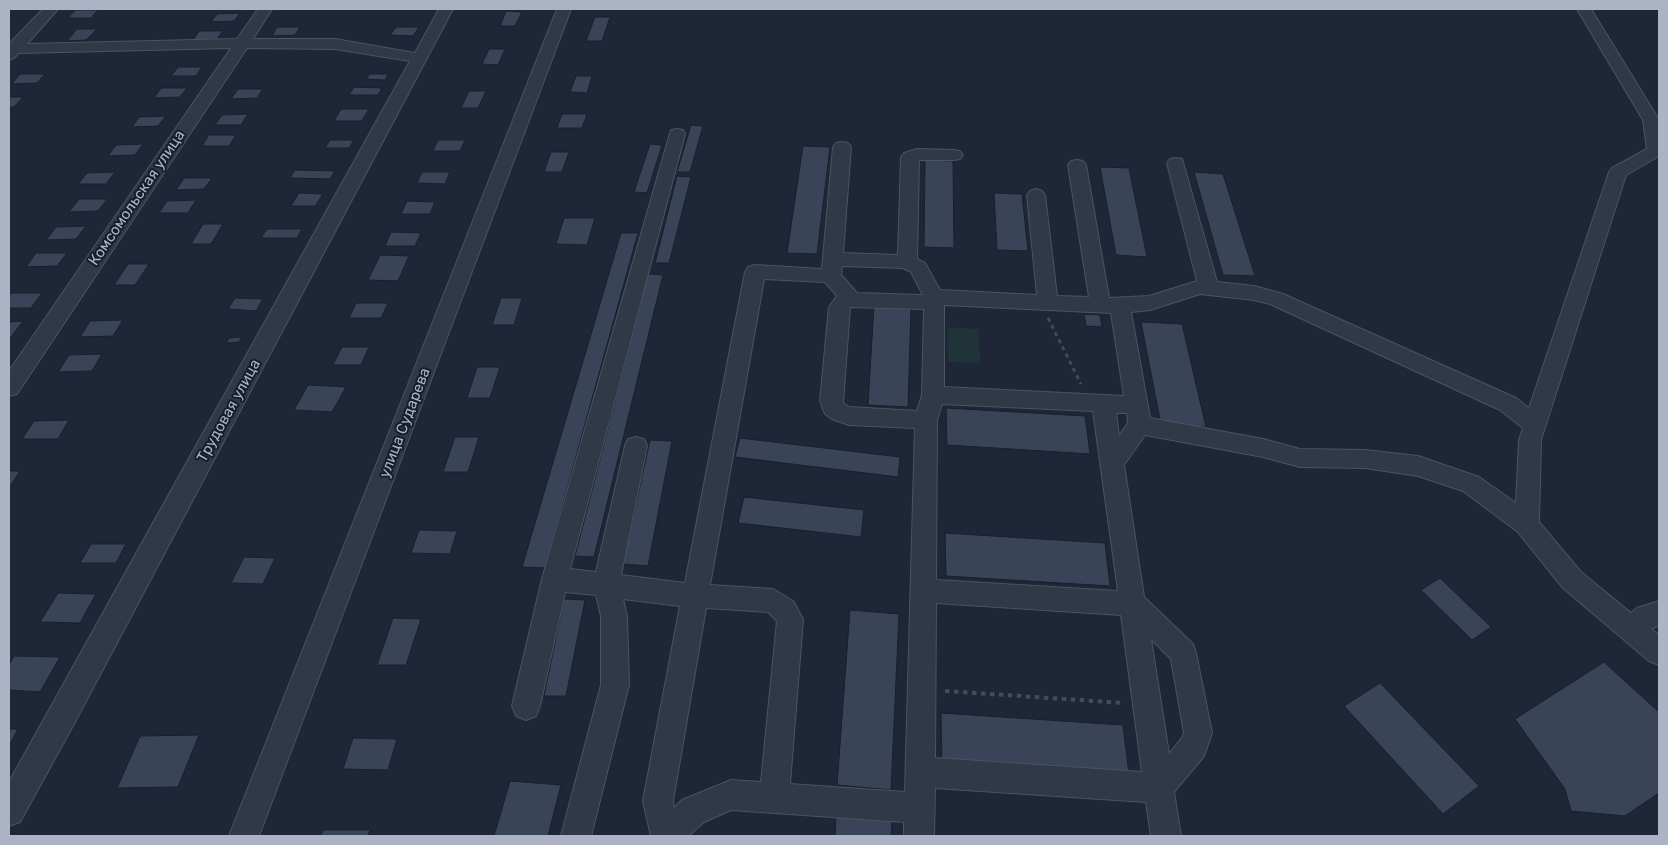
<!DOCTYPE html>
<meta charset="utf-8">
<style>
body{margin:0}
#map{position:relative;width:1668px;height:845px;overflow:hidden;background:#1e2637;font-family:Rubik,sans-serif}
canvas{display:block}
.frame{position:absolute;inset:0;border:10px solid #abb3c5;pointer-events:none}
</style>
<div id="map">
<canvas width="1668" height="845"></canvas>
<div class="frame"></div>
</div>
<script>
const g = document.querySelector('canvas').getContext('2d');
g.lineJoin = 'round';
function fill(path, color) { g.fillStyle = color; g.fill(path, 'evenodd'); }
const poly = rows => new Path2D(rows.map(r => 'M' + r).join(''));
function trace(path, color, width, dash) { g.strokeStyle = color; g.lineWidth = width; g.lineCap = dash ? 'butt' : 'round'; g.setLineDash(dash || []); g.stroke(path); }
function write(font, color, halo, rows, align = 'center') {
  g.font = font + ' Rubik,sans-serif'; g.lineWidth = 4; g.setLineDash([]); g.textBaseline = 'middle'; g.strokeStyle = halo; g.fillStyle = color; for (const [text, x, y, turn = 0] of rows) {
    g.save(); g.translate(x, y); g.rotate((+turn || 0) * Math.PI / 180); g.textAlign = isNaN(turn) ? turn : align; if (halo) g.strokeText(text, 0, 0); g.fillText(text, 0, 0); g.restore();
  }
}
fill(poly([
 [947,327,979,329,980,363,948,362]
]), '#1f3338');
const building = poly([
 [75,10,98,10,91,18,68,18,75,10],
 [506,11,522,12,515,26,500,26,506,11],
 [240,13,234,21,211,22,217,14,240,13],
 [595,17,610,17,602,41,586,41,595,17],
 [277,27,300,27,295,35,272,36,277,27],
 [396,27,419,27,413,36,390,35,396,27],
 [77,29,97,29,86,40,67,41,77,29],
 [199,31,223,31,217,39,193,40,199,31],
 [489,49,505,49,498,65,482,64,489,49],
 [178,67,202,67,196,76,171,76,178,67],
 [20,74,45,74,37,83,12,84,20,74],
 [370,74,388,74,385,80,366,79,370,74],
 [576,76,592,76,587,93,570,92,576,76],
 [354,87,382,88,378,95,349,95,354,87],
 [161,88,187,88,180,97,154,98,161,88],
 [238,89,263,89,257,98,231,99,238,89],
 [469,91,486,91,478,108,461,108,469,91],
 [9,97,23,97,14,107,9,107,9,97],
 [341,109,369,109,362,121,334,121,341,109],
 [248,114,241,125,215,125,222,115,248,114],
 [562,114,587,114,582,128,557,128,562,114],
 [166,116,158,126,132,127,139,117,166,116],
 [691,125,703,126,690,172,677,172,691,125],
 [209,135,236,135,229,146,202,146,209,135],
 [330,140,354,140,349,148,325,148,330,140],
 [438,140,465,140,460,151,433,151,438,140],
 [143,144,135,155,108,156,116,145,143,144],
 [650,144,662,145,647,193,634,192,650,144],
 [803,146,830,147,817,254,787,253,803,146],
 [551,152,569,152,562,172,544,172,551,152],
 [925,160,953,161,954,248,924,247,925,160],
 [1100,167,1129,168,1147,257,1116,255,1100,167],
 [295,170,335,171,330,179,290,178,295,170],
 [115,172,106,184,78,184,87,173,115,172],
 [422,172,450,172,445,184,417,183,422,172],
 [1194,172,1223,174,1255,276,1223,275,1194,172],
 [677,176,691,177,669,263,655,263,677,176],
 [184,178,212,178,204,189,176,190,184,178],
 [299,193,323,194,315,206,291,206,299,193],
 [994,193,1022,194,1028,251,997,250,994,193],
 [79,199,107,199,98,211,69,212,79,199],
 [196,200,188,213,159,213,167,201,196,200],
 [407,201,435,202,430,214,401,214,407,201],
 [564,218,595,218,587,245,556,244,564,218],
 [203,224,223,224,211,244,191,244,203,224],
 [86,226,76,239,46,240,56,227,86,226],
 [267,229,302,229,297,238,261,238,267,229],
 [391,232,421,233,415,246,385,246,391,232],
 [621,233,638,233,545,568,522,567,621,233],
 [36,253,67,253,57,266,26,267,36,253],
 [380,255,409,256,398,281,368,280,380,255],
 [128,264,149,264,135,285,114,285,128,264],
 [648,274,663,275,594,557,575,556,648,274],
 [11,293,42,293,31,308,9,308,9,296,11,293],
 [235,298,263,299,256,311,228,309,235,298],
 [501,298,522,298,514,325,492,325,501,298],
 [356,303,388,303,381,318,349,318,356,303],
 [874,305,911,307,908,407,868,405,874,305],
 [1084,314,1100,315,1102,327,1086,326,1084,314],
 [123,320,113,336,80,337,90,321,123,320],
 [23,321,11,337,9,337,9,322,23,321],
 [1141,322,1182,324,1206,427,1161,425,1141,322],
 [242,337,239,342,226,343,229,338,242,337],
 [342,347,369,347,361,365,333,365,342,347],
 [102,354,92,371,58,372,69,355,102,354],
 [477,367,500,367,490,398,467,398,477,367],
 [308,385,346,387,332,412,294,410,308,385],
 [946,408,1085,416,1090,454,947,445,946,408],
 [69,420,58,439,22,439,34,421,69,420],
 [455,437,479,437,468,472,443,472,455,437],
 [740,438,900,457,898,477,735,457,740,438],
 [650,440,672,441,648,566,623,564,650,440],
 [9,471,20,471,9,488,9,471],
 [744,497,864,510,861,537,738,523,744,497],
 [419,530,457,531,450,554,411,553,419,530],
 [945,533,1105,543,1110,586,946,576,945,533],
 [91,544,126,544,116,563,80,563,91,544],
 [244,557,275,558,263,584,231,583,244,557],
 [1440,578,1491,627,1472,640,1421,590,1440,578],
 [58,593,96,594,80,623,40,622,58,593],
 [564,599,585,600,566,696,544,696,564,599],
 [850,610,899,614,891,790,837,785,850,610],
 [393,618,421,619,406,665,377,665,393,618],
 [14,656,60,657,40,692,9,690,9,665,14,656],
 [1604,662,1659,712,1659,793,1625,816,1571,811,1565,789,1515,719,1604,662],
 [1380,683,1479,786,1443,814,1344,706,1380,683],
 [941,713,1123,725,1130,782,942,768,941,713],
 [9,729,18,729,9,746,9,729],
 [199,735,178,787,117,788,140,736,199,735],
 [353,738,397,739,388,770,343,769,353,738],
 [510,781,561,785,548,836,494,836,510,781],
 [836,816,892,820,891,836,835,836,836,816],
 [323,830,370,830,368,836,321,836,323,830]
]);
fill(building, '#394458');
trace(building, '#19202d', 1);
const minor = poly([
 [43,9,58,9,27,44,237,39,258,9,272,9,253,39,335,39,415,53,439,9,453,9,75,722,20,822,9,826,9,782,410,61,335,49,247,48,17,394,9,396,9,371,231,48,19,53,14,58,9,60,9,44,43,9],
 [557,9,571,9,259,836,229,836,557,9],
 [1577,9,1591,9,1659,120,1659,156,1626,175,1541,440,1539,522,1581,572,1631,613,1637,608,1659,601,1659,625,1651,629,1659,635,1659,665,1649,661,1563,588,1518,532,1463,491,1418,476,1365,468,1300,467,1263,457,1145,435,1124,465,1144,597,1193,644,1196,653,1212,733,1204,756,1174,792,1181,836,1151,836,1146,802,935,788,934,836,904,836,904,822,731,810,704,822,688,836,651,836,643,801,680,606,623,599,627,616,629,685,591,836,561,836,601,685,601,616,596,595,565,592,540,706,536,716,526,720,516,716,512,706,542,579,671,130,677,129,683,130,685,134,570,569,596,572,625,446,628,439,636,437,644,439,647,446,621,575,685,583,745,272,748,267,755,265,822,269,833,147,836,143,842,142,848,143,851,147,843,253,898,255,901,157,904,153,917,149,954,150,960,151,963,155,960,159,954,160,919,160,917,259,925,263,940,290,1037,295,1027,195,1030,191,1036,189,1042,191,1045,195,1057,296,1089,297,1068,165,1071,161,1077,160,1083,161,1086,165,1109,298,1149,296,1197,281,1167,163,1170,159,1176,158,1182,159,1217,282,1254,286,1283,294,1516,398,1529,408,1609,172,1612,168,1647,149,1643,120,1577,9],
 [842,266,903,268,911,272,923,295,857,293,841,275,842,266],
 [764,279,825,282,837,296,829,307,820,401,825,414,832,419,849,425,915,428,905,792,790,784,803,619,793,601,773,589,710,585,764,279],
 [1200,294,1254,300,1270,304,1500,410,1523,428,1519,440,1516,503,1479,477,1418,456,1365,450,1300,449,1263,439,1150,418,1131,312,1150,310,1200,294],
 [944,305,1111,313,1124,396,944,387,944,305],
 [850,307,924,309,922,395,917,411,849,407,843,403,850,307],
 [942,404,1093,411,1118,591,936,580,937,420,942,404],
 [1116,413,1127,413,1128,423,1119,436,1116,413],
 [936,603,1121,615,1142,772,935,758,936,603],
 [706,608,768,612,777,621,761,782,731,780,682,800,674,808,673,801,706,608],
 [1151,639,1171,659,1184,733,1182,738,1169,754,1151,639]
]);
trace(minor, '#4c5362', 2);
trace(poly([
 [1048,318,1081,384]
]), '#3d5055', 3, [4, 4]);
trace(poly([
 [945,691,1124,703]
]), '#3d5055', 4, [4.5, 4.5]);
fill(minor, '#313847');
write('15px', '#abb3c5', '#171e2b', [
 ["Комсомольская улица",137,198,-56],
 ["Трудовая улица",229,411,-61],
 ["улица Сударева",405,423,-69]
]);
</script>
